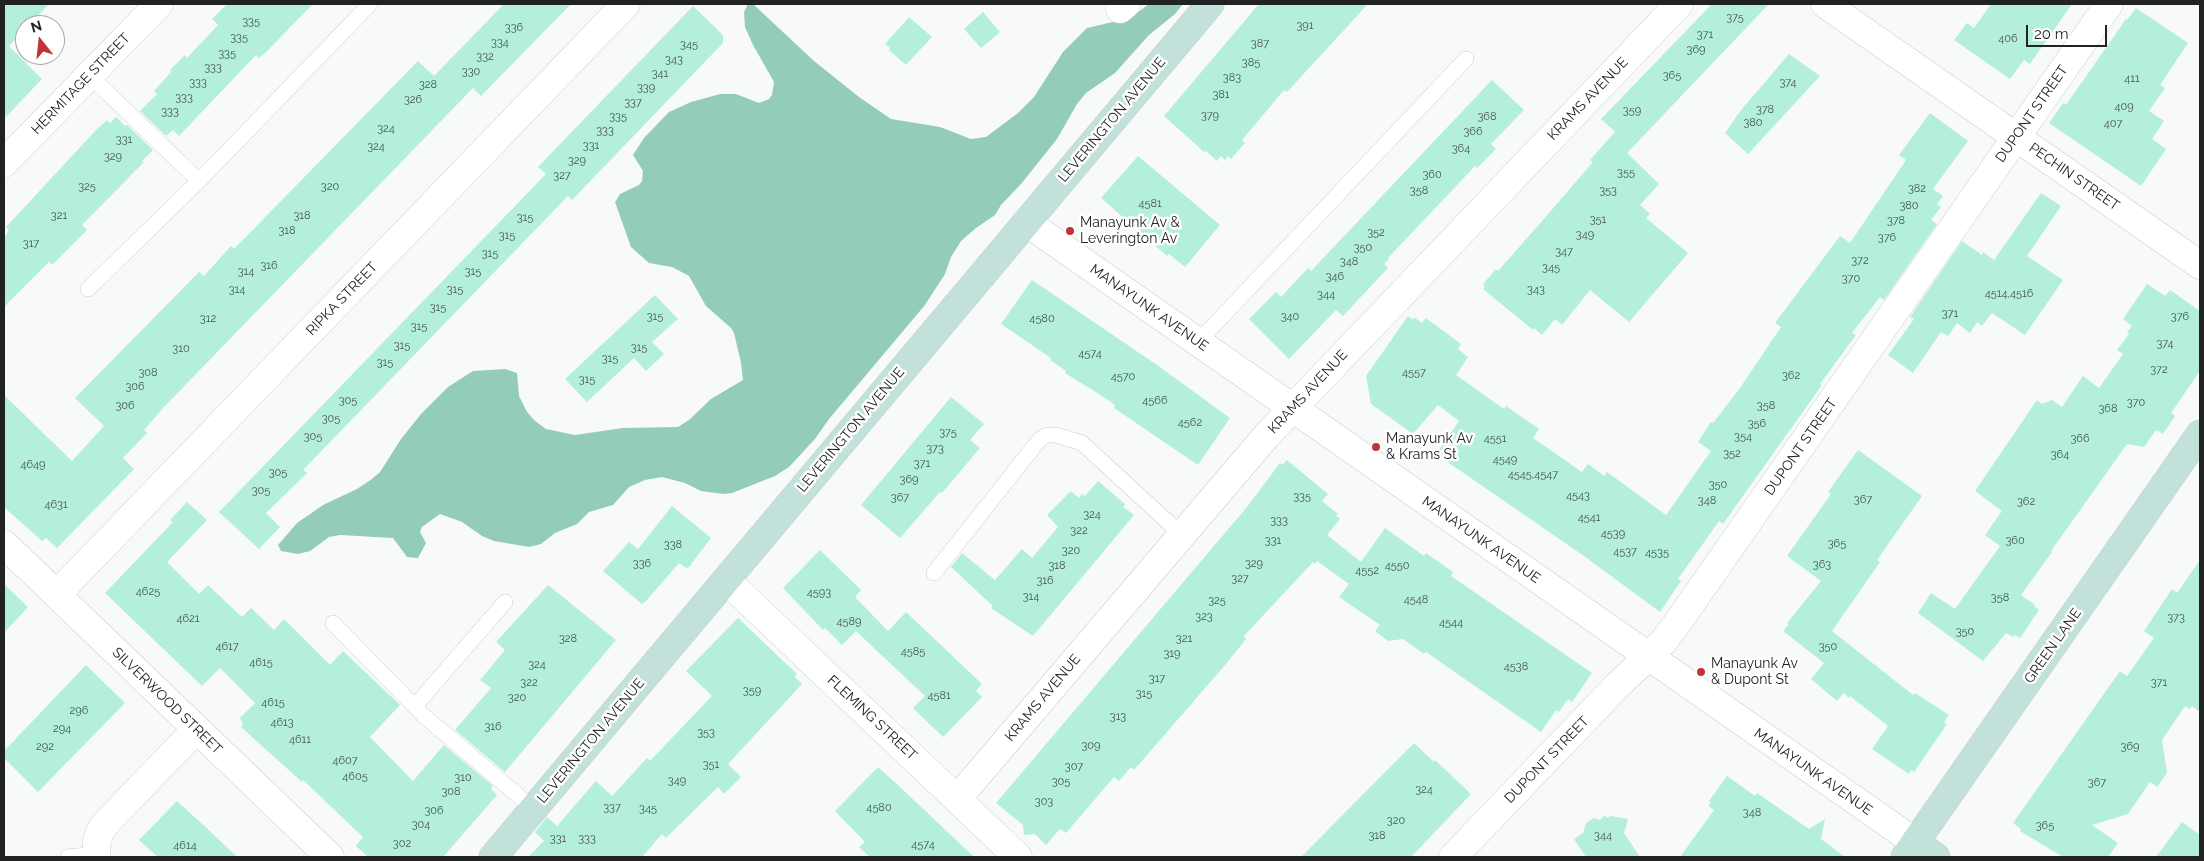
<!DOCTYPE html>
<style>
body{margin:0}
#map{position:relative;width:2204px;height:861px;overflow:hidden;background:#f7faf9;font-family:Raleway,sans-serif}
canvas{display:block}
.frame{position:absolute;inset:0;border:5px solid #212222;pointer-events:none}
.north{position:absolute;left:15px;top:15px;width:50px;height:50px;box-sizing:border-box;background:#fff;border:1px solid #a6a7a7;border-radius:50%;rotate:344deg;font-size:14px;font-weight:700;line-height:20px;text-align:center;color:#212222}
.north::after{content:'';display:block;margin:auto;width:18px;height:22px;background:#c23338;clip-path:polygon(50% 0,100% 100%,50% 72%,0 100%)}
.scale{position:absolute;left:2026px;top:25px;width:81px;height:22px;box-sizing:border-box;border:2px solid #212222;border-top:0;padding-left:6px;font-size:15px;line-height:18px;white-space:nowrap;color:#212222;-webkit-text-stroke:4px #fff;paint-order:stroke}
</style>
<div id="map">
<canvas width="2204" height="861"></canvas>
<div class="frame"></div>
<div class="north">N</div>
<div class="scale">20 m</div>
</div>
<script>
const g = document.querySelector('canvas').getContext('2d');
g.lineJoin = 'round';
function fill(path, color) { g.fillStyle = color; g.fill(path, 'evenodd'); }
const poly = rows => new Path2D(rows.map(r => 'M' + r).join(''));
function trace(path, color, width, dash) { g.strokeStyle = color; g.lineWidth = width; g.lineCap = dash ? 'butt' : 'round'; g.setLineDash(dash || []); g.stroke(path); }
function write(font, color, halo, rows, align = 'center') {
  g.font = font + ' Raleway,sans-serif'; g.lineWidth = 5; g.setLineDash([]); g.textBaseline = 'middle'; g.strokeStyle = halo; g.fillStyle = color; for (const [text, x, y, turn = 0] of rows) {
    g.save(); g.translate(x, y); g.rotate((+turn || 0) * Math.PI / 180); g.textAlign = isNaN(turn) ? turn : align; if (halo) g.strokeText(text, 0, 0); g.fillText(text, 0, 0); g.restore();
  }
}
fill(poly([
 [748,4,753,4,814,61,859,97,891,119,940,127,971,139,986,137,1018,113,1034,97,1063,52,1087,28,1130,18,1149,4,1183,4,1175,14,1149,35,1115,73,1086,93,1077,104,1057,139,1021,184,1001,205,995,215,976,228,961,241,951,257,945,274,925,305,829,419,815,439,789,467,775,476,732,493,723,494,701,491,685,483,662,477,645,480,629,487,613,505,589,512,577,524,555,533,541,544,529,547,494,541,482,536,462,522,440,514,422,527,420,532,426,543,418,558,407,557,393,538,340,535,329,537,310,551,298,554,281,551,278,545,297,523,323,505,357,489,372,479,380,472,401,439,421,414,448,387,473,371,505,369,517,373,519,396,527,412,535,421,546,429,575,435,623,428,678,427,689,420,711,399,743,380,741,363,734,333,731,328,706,306,689,276,672,267,649,263,631,247,615,202,620,194,639,185,642,181,643,171,633,155,644,138,669,112,691,102,720,94,736,94,759,103,769,99,772,95,774,82,753,45,745,27,744,12]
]), '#93ccbb');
fill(poly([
 [4,4,49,4,29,25,25,25,25,29,9,46,42,79,4,119],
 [227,4,313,4,267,51,259,58,256,55,179,136,173,130,166,136,140,111,157,94,154,91,171,72,170,70,185,55,187,58,218,25,212,19],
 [504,4,571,4,481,96,473,88,165,406,144,430,147,433,123,458,134,469,57,548,46,538,42,541,4,507,4,395,72,461,104,426,75,398,199,272,204,276,231,246,234,249,418,61,434,76],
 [1259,4,1368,4,1287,92,1284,90,1242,140,1245,143,1231,159,1228,156,1225,160,1221,156,1217,161,1206,151,1204,152,1164,116],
 [1712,4,1769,4,1627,153,1659,184,1640,205,1650,214,1646,218,1688,253,1629,322,1590,290,1562,325,1555,319,1542,335,1534,328,1533,330,1483,289,1485,287,1483,284,1496,269,1498,271,1543,220,1593,162,1590,160,1615,132,1601,119],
 [1991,4,2072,4,2030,64,2024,60,2010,79,1954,40,1967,23,1974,28],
 [693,6,723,35,723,43,572,200,568,196,303,470,307,473,266,513,280,527,259,549,219,512,546,174,538,167],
 [2136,8,2188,43,2160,85,2165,88,2149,111,2164,121,2152,139,2166,149,2141,186,2049,123,2063,103,2066,105,2126,19,2127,20],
 [983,12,1000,32,981,48,964,29],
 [909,17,932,37,906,65,889,50,890,48,885,44],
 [1789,54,1820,76,1748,154,1725,133,1741,110],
 [1492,80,1524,110,1491,144,1496,149,1477,168,1475,166,1388,258,1389,259,1384,264,1388,268,1343,316,1336,310,1289,359,1249,319,1276,292,1281,297,1308,268,1311,271],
 [1930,113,1968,141,1933,189,1943,196,1937,204,1941,207,1931,220,1937,224,1884,300,1880,297,1852,333,1856,335,1820,384,1822,385,1723,524,1719,521,1678,579,1681,581,1660,612,1584,556,1436,454,1459,421,1438,405,1413,434,1371,404,1366,376,1408,316,1413,320,1414,317,1422,323,1426,318,1461,344,1458,349,1468,357,1456,375,1504,409,1506,406,1539,429,1533,438,1582,472,1588,464,1604,476,1607,472,1666,515,1711,451,1698,442,1711,422,1713,423,1740,388,1781,327,1775,323,1840,236,1850,243,1906,160,1899,155],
 [116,117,125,126,127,125,153,150,142,161,144,162,82,225,87,230,52,265,49,262,4,307,4,239,9,230,6,227,97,129,107,120,110,123],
 [1138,156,1220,225,1185,267,1169,254,1167,256,1101,198],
 [2041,193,2061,206,2027,256,2063,280,2025,335,1992,313,1982,326,1977,322,1970,333,1957,323,1948,336,1941,332,1913,373,1888,355,1914,319,1910,317,1962,241,1982,255,1983,252,1994,260],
 [1032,280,1157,365,1230,418,1198,465,1114,408,1115,405,1099,394,1065,373,1066,371,1050,360,1051,358,1001,324],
 [2147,284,2165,296,2170,290,2200,311,2200,371,2171,413,2175,416,2163,434,2156,430,2144,447,2127,444,2051,551,2052,552,2021,595,2035,605,2034,606,2039,610,2020,638,2015,635,2013,637,2006,633,1983,661,1918,613,1931,593,1955,609,2000,546,1985,535,2002,511,1975,491,2037,400,2042,404,2052,400,2062,407,2083,376,2099,388,2123,354,2117,350,2129,334,2127,332,2132,326,2123,319],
 [655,295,678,319,652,342,664,354,646,371,634,358,587,402,565,379],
 [951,397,984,424,970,440,980,448,942,493,940,492,900,538,861,505],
 [1858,450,1922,496,1877,560,1880,562,1832,631,1913,695,1915,693,1949,715,1944,722,1947,724,1914,772,1911,770,1909,774,1872,749,1888,726,1850,696,1849,698,1844,693,1837,701,1811,679,1824,663,1783,631,1789,624,1787,623,1821,581,1787,556,1831,494,1828,492],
 [1287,460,1328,494,1322,501,1338,514,1336,515,1340,519,1327,535,1361,562,1385,528,1424,556,1426,553,1453,572,1451,576,1592,673,1572,702,1568,699,1559,712,1556,710,1541,732,1426,652,1424,654,1403,639,1388,641,1375,631,1380,625,1339,597,1349,584,1317,561,1315,564,1313,562,1244,636,1246,639,1226,664,1134,770,1131,767,1119,781,1114,777,1066,833,1060,829,1046,845,1035,834,1024,835,1023,825,996,803,1247,507,1280,463,1282,465],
 [1098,481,1125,504,1123,507,1134,515,1033,636,991,608,993,606,951,567,962,553,995,580,1022,549,1032,558,1058,527,1047,515,1071,491,1079,498,1082,494,1085,496],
 [187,502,207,520,167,562,199,594,208,585,242,617,251,608,274,630,284,619,330,665,343,651,400,705,370,737,413,781,444,745,493,786,491,789,497,795,443,857,368,857,356,846,363,837,303,780,302,782,241,727,243,725,240,718,255,703,220,668,202,686,105,593,173,522,170,520],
 [672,506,711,538,689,567,686,568,679,563,646,601,642,604,603,571,629,542,638,549],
 [820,550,861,590,855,597,888,631,906,612,982,684,976,691,982,697,943,737,913,708,925,696,893,666,856,631,842,645,825,628,823,630,783,588],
 [2200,560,2200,712,2192,706,2190,709,2185,706,2162,740,2167,773,2157,787,2150,782,2128,814,2092,825,2118,843,2108,857,2063,857,2020,831,2021,829,2013,823,2120,671,2127,676,2154,638,2144,631,2172,589,2177,593],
 [4,584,28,607,4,633],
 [548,585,616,640,505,772,455,730,491,688,480,680,505,650,496,642],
 [738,618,797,674,795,677,802,684,728,764,741,777,724,794,718,787,666,838,662,834,642,857,528,857,544,841,535,832,547,817,557,826,596,781,612,796,647,758,650,761,712,696,686,671],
 [86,665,125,703,38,792,4,758,4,751],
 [1414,743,1434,762,1435,760,1471,794,1411,857,1301,857],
 [878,767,900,787,974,857,870,857,859,847,865,842,835,811],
 [1727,776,1755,796,1757,793,1809,829,1825,819,1821,839,1845,857,1680,857,1714,810,1708,806,1711,803,1709,801],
 [177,801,214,835,237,857,158,857,139,840],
 [1605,815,1607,818,1610,816,1628,819,1624,833,1640,857,1586,857,1574,839,1583,833,1586,823,1594,818,1600,820],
 [2182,822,2200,835,2200,857,2156,857]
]), '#b4eedc');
const lane = poly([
 [89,75,199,181],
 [88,289,199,181,370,4],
 [1198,342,1466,59],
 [934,573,1040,439,1047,435,1056,435,1082,443,1182,535],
 [333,623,424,716,534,809],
 [415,706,505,602],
 [68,857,96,854]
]);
const street = poly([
 [1825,4,2200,265],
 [1120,9,1126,4],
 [4,163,159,4],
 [1026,222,1915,842],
 [4,544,330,857],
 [726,580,1018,857],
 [57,594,626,4],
 [957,799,1268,434,1679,4],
 [96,857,97,841,100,832,105,824,196,730],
 [1453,857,1617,686,1663,642,1676,625,2109,4]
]);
const secondary = poly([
 [1915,842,1936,857],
 [493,857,1210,4],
 [1905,857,2200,434]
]);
trace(lane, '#cbcecd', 16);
trace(street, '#cbcecd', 29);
trace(secondary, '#cbcecd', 29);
trace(lane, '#fff', 15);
trace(street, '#fff', 28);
trace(secondary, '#c1e1da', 28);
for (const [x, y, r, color] of [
 [1070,231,5,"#c23338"],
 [1376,447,5,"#c23338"],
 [1701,672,5,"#c23338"]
]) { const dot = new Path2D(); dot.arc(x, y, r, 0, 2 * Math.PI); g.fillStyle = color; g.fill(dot); trace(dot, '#fff', 2); }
write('11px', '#465550', null, [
 ["375",1735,18],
 ["335",251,22],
 ["391",1305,26],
 ["336",514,28],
 ["371",1705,35],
 ["335",239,38],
 ["406",2008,39],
 ["334",500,43],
 ["387",1260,44],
 ["345",689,45],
 ["369",1696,50],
 ["335",227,54],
 ["332",485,57],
 ["343",674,60],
 ["385",1251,63],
 ["333",213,68],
 ["330",471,72],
 ["341",660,74],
 ["365",1672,76],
 ["383",1232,78],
 ["411",2132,79],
 ["333",198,83],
 ["374",1788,83],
 ["328",428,85],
 ["339",646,88],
 ["381",1221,95],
 ["333",184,98],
 ["326",413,100],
 ["337",633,103],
 ["409",2124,107],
 ["378",1765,110],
 ["359",1632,111],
 ["333",170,112],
 ["379",1210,116],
 ["335",618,117],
 ["368",1487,117],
 ["380",1753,123],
 ["407",2113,124],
 ["324",386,129],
 ["333",605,131],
 ["366",1473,132],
 ["331",124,140],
 ["331",591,146],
 ["324",376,147],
 ["364",1461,149],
 ["329",113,157],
 ["329",577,161],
 ["355",1626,173],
 ["360",1432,175],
 ["327",562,176],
 ["325",87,187],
 ["320",330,187],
 ["382",1917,189],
 ["358",1419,191],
 ["353",1608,191],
 ["4581",1150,204],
 ["380",1909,206],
 ["321",59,216],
 ["318",302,216],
 ["315",525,218],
 ["351",1598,220],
 ["378",1896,221],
 ["318",287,231],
 ["352",1376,233],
 ["349",1585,235],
 ["315",507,236],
 ["376",1887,238],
 ["317",31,244],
 ["350",1363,248],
 ["347",1564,252],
 ["315",490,254],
 ["372",1860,261],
 ["348",1349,262],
 ["316",269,266],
 ["345",1551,268],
 ["314",246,272],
 ["315",473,272],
 ["346",1335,277],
 ["370",1851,279],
 ["314",237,290],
 ["315",455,290],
 ["343",1536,290],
 ["4514,4516",2009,294],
 ["344",1326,295],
 ["315",438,308],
 ["371",1950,314],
 ["315",655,317],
 ["340",1290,317],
 ["376",2180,317],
 ["312",208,319],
 ["4580",1042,319],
 ["315",419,327],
 ["374",2165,344],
 ["315",402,346],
 ["315",639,348],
 ["310",181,349],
 ["4574",1090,354],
 ["315",610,359],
 ["315",385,363],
 ["372",2159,370],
 ["308",148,373],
 ["4557",1414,373],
 ["362",1791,376],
 ["4570",1123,377],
 ["315",587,380],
 ["306",135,387],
 ["305",348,401],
 ["4566",1155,401],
 ["370",2136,403],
 ["306",125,406],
 ["358",1766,406],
 ["368",2108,409],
 ["305",331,419],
 ["4562",1190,423],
 ["356",1757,424],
 ["375",948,433],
 ["305",313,437],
 ["354",1743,437],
 ["4551",1495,439],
 ["366",2080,439],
 ["373",935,449],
 ["352",1732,454],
 ["364",2060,455],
 ["4549",1505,460],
 ["371",922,464],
 ["4649",33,465],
 ["305",278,473],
 ["4545,4547",1533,475],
 ["369",909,480],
 ["350",1718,485],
 ["305",261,491],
 ["4543",1578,496],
 ["335",1302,497],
 ["367",900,498],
 ["367",1863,500],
 ["348",1707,501],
 ["362",2026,502],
 ["4631",56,505],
 ["324",1092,515],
 ["4541",1589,518],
 ["333",1279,521],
 ["322",1079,531],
 ["4539",1613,534],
 ["331",1273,541],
 ["360",2015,541],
 ["365",1837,544],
 ["338",673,545],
 ["320",1071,551],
 ["4537",1625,552],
 ["4535",1657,553],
 ["336",642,564],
 ["329",1254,564],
 ["363",1822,565],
 ["318",1057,566],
 ["4550",1397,566],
 ["4552",1367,571],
 ["327",1240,579],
 ["316",1045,581],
 ["4625",148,592],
 ["4593",819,593],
 ["314",1031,597],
 ["358",2000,598],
 ["4548",1416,600],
 ["325",1217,601],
 ["323",1204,617],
 ["373",2176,618],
 ["4621",188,619],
 ["4589",849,622],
 ["4544",1451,623],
 ["350",1965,632],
 ["328",568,639],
 ["321",1184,639],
 ["4617",227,647],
 ["350",1828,647],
 ["4585",913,652],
 ["319",1172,654],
 ["4615",261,663],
 ["324",537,665],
 ["4538",1516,667],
 ["317",1157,679],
 ["322",529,683],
 ["371",2159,683],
 ["359",752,691],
 ["315",1144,694],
 ["4581",939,696],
 ["320",517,698],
 ["4615",273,703],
 ["296",79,711],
 ["313",1118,717],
 ["4613",282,723],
 ["316",493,727],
 ["294",62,729],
 ["353",706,733],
 ["4611",300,740],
 ["309",1091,746],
 ["292",45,747],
 ["369",2130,747],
 ["4607",345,761],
 ["351",711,765],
 ["307",1074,767],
 ["4605",355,777],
 ["310",463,778],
 ["349",677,781],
 ["305",1061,782],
 ["367",2097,783],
 ["324",1424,790],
 ["308",451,792],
 ["303",1044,802],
 ["337",612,808],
 ["4580",879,808],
 ["345",648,809],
 ["306",434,811],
 ["348",1752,813],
 ["320",1396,821],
 ["304",421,825],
 ["365",2045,826],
 ["318",1377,836],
 ["344",1603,836],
 ["331",558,839],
 ["333",587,839],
 ["302",402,844],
 ["4574",923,845],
 ["4614",185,846]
]);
write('14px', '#212222', '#fff', [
 ["HERMITAGE STREET",81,84,-46],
 ["KRAMS AVENUE",1588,99,-46],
 ["DUPONT STREET",2032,114,-55],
 ["LEVERINGTON AVENUE",1112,120,-50],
 ["PECHIN STREET",2074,177,35],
 ["RIPKA STREET",342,299,-46],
 ["MANAYUNK AVENUE",1149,308,35],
 ["KRAMS AVENUE",1308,392,-47],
 ["LEVERINGTON AVENUE",851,430,-50],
 ["DUPONT STREET",1801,447,-55],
 ["MANAYUNK AVENUE",1481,540,35],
 ["GREEN LANE",2053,646,-55],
 ["KRAMS AVENUE",1043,698,-50],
 ["SILVERWOOD STREET",167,701,44],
 ["FLEMING STREET",872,718,43],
 ["LEVERINGTON AVENUE",591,741,-50],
 ["DUPONT STREET",1547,760,-46],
 ["MANAYUNK AVENUE",1813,772,35]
]);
write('14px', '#212222', '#fff', [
 ["Manayunk Av &",1080,223],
 ["Leverington Av",1080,239],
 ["Manayunk Av",1386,439],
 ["& Krams St",1386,455],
 ["Manayunk Av",1711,664],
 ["& Dupont St",1711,680]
], 'left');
</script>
